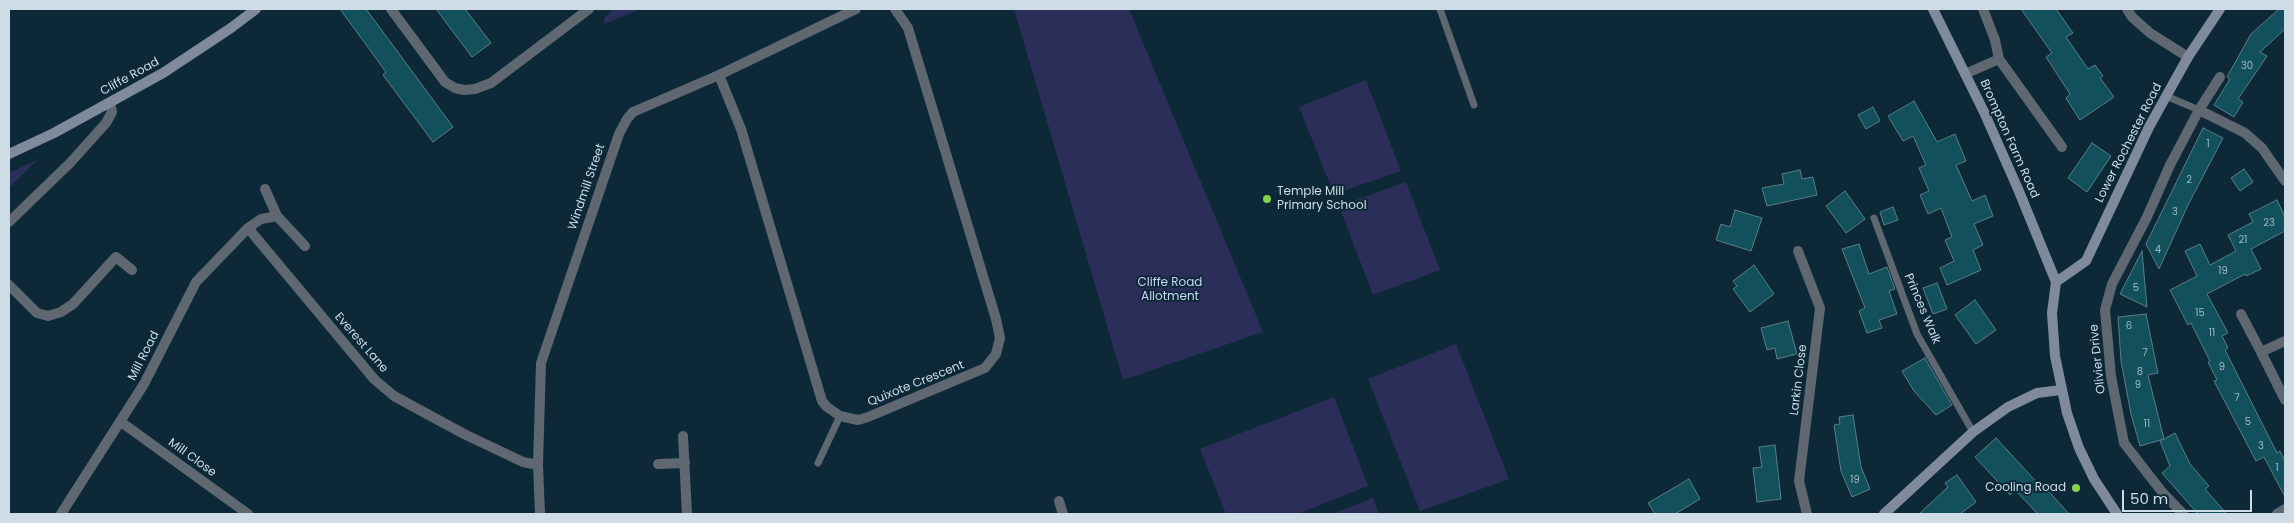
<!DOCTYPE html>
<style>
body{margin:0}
#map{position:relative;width:2294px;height:523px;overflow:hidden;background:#0d2938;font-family:Poppins,sans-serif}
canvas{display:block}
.frame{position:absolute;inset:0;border:10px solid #cddce6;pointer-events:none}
.scale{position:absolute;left:2122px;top:490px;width:130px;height:22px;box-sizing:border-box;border:2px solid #cddce6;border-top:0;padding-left:6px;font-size:15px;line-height:18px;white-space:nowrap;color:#cddce6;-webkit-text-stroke:4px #0d2938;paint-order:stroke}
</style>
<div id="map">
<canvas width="2294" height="523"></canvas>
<div class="frame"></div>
<div class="scale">50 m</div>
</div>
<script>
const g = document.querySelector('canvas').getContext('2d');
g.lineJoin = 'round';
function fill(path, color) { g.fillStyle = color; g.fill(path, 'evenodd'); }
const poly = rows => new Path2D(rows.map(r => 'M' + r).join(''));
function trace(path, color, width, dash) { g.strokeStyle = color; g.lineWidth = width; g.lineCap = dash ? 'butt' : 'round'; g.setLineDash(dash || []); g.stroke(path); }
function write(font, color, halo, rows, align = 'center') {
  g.font = font + ' Poppins,sans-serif'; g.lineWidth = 4; g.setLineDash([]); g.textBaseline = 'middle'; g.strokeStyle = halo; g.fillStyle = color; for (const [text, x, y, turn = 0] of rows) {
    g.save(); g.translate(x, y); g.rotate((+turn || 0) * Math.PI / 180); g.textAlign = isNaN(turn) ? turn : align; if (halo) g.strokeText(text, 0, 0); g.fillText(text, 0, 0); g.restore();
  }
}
fill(poly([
 [614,9,641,9,604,24,605,17],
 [1014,9,1129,9,1263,332,1123,380],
 [1366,80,1401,171,1334,194,1299,107],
 [37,160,9,188,9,173],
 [1406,182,1440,270,1373,295,1339,206],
 [1456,344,1509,479,1420,511,1368,379],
 [1334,397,1368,486,1298,514,1226,514,1200,449],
 [1373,498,1379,514,1331,514]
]), '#2a2e58');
const building = poly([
 [340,9,366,9,453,127,433,142,383,75,386,72,340,9],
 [436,9,465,9,491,43,472,57,436,9],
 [2021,9,2056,9,2073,33,2066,37,2088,69,2095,65,2103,76,2100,78,2114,97,2080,120,2066,98,2070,94,2046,57,2052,53,2021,9],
 [2279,9,2285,9,2285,29,2260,52,2267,56,2238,99,2243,102,2234,117,2214,105,2230,79,2227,77,2251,34,2279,9],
 [1914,101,1937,142,1955,134,1966,161,1956,165,1972,201,1985,195,1993,216,1974,224,1983,245,1973,250,1981,270,1947,285,1940,268,1954,261,1945,240,1952,237,1941,208,1928,214,1920,195,1929,191,1919,168,1926,165,1913,136,1903,141,1888,116,1914,101],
 [1873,107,1880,121,1866,129,1858,115,1873,107],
 [2203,128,2223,138,2188,205,2159,269,2146,244,2203,128],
 [2092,143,2111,156,2087,192,2068,178,2092,143],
 [2244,169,2253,182,2240,191,2231,178,2244,169],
 [1800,170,1802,179,1813,177,1817,195,1767,206,1762,188,1784,184,1782,174,1800,170],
 [1845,191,1865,219,1846,233,1826,206,1845,191],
 [2277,200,2285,217,2285,231,2251,249,2261,269,2246,276,2245,274,2207,294,2228,333,2222,336,2228,348,2225,350,2277,453,2280,451,2285,461,2285,497,2264,457,2256,461,2214,381,2217,380,2208,362,2210,361,2191,323,2188,325,2170,290,2197,276,2185,251,2200,244,2210,265,2236,251,2228,235,2253,222,2249,214,2277,200],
 [1893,207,1898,220,1884,225,1880,212,1893,207],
 [1735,210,1762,218,1751,251,1716,240,1721,224,1730,227,1735,210],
 [1859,244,1869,274,1887,267,1895,289,1889,291,1897,314,1879,320,1882,328,1867,333,1859,311,1865,308,1842,249,1859,244],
 [2142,251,2147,307,2120,294,2142,251],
 [1754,265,1774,294,1750,312,1733,289,1737,286,1733,281,1754,265],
 [1937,283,1947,309,1933,314,1923,288,1937,283],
 [1975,300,1996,330,1976,344,1955,315,1975,300],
 [2146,314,2158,373,2148,375,2164,439,2175,433,2190,464,2209,486,2205,489,2227,514,2198,514,2162,473,2170,466,2160,441,2164,439,2140,446,2131,414,2121,361,2118,317,2146,314],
 [1788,321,1797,354,1777,359,1775,348,1767,350,1761,328,1788,321],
 [1925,358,1952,405,1936,415,1914,391,1902,371,1925,358],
 [1853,415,1861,467,1870,489,1852,497,1841,471,1834,425,1840,424,1839,417,1853,415],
 [1996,438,2042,488,2044,486,2069,514,2038,514,2015,490,2010,495,1975,457,1996,438],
 [1775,445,1781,499,1757,502,1753,468,1762,467,1759,447,1775,445],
 [1957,475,1976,502,1960,514,1919,514,1948,487,1945,483,1957,475],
 [1689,479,1700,499,1675,514,1655,514,1648,503,1689,479]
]);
fill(building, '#12505c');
trace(building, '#597e88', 1);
trace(poly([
 [1440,9,1474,105],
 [2166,96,2199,110],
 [1874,218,1917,334,1973,432],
 [818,463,840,416]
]), '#5f6771', 7);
trace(poly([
 [391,9,445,82,455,88,464,90,475,89,491,83,589,9],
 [1983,9,1995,40,1999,59],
 [2127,9,2132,17,2150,33,2188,57],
 [1965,74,1999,59,2062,147],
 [719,75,741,129,822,401,827,407,840,416,858,420,868,417,985,368,996,354,1000,338,996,319,908,28,895,9],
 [2220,77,2199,110,2245,133,2262,148,2285,181],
 [265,189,277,216],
 [9,222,70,163,106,123,112,112,110,103],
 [248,228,374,379,394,396,464,434,523,462,538,465],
 [1798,251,1820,308,1799,481,1807,514],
 [9,285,37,313,48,316,61,312,73,304,116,257,132,270],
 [2241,314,2261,352],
 [2285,341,2261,352,2285,400],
 [121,422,248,514],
 [683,436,687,514],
 [658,464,685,463],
 [1059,501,1063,514],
 [61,514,144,384,196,282,248,228,261,219,277,216,305,246],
 [540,514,538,465,541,363,619,134,627,119,633,112,719,75,856,9],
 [2183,514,2162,492,2124,443,2111,376,2105,310,2112,284,2147,217,2170,165,2199,110],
 [2277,514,2285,509]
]), '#5f6771', 10);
trace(poly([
 [1933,9,1984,112,2018,189,2056,282,2052,313,2055,356,2067,413,2079,448,2094,479,2117,514],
 [9,154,54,133,163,73,231,28,256,9],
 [2056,282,2086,261,2149,127,2188,57,2220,9],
 [1884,514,1973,432,2008,407,2037,393,2061,390]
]), '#7f8b9c', 10);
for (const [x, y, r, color] of [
 [1267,199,5,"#86cf4b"],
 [2076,488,5,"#86cf4b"]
]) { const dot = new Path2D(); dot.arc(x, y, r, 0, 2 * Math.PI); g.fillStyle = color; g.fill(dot); trace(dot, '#0d2938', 2); }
write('10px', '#9eb9c4', null, [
 ["30",2247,66],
 ["1",2208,144],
 ["2",2189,180],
 ["3",2175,212],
 ["23",2269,223],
 ["21",2243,240],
 ["4",2158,250],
 ["19",2223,271],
 ["5",2136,288],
 ["15",2200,313],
 ["6",2129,326],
 ["11",2212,333],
 ["7",2145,353],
 ["9",2222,367],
 ["8",2140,372],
 ["9",2138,385],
 ["7",2237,398],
 ["5",2248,422],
 ["11",2147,424],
 ["3",2261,446],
 ["1",2277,468],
 ["19",1855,480]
]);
write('12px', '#cddce6', '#0d2938', [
 ["Cliffe Road",130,77,-29],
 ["Brompton Farm Road",2009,139,66],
 ["Lower Rochester Road",2129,143,-63],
 ["Windmill Street",587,187,-71],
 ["Princes Walk",1922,309,67],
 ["Everest Lane",361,343,49],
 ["Mill Road",144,356,-63],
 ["Olivier Drive",2098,359,-96],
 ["Larkin Close",1799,380,-83],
 ["Quixote Crescent",916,384,-22],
 ["Mill Close",192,458,36]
]);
write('12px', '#cddce6', '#0d2938', [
 ["Temple Mill",1277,192],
 ["Primary School",1277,206],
 ["Cooling Road",2066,488,"right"]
], 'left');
write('12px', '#cbd3f9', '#0d2938', [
 ["Cliffe Road",1170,283],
 ["Allotment",1170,297]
]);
</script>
